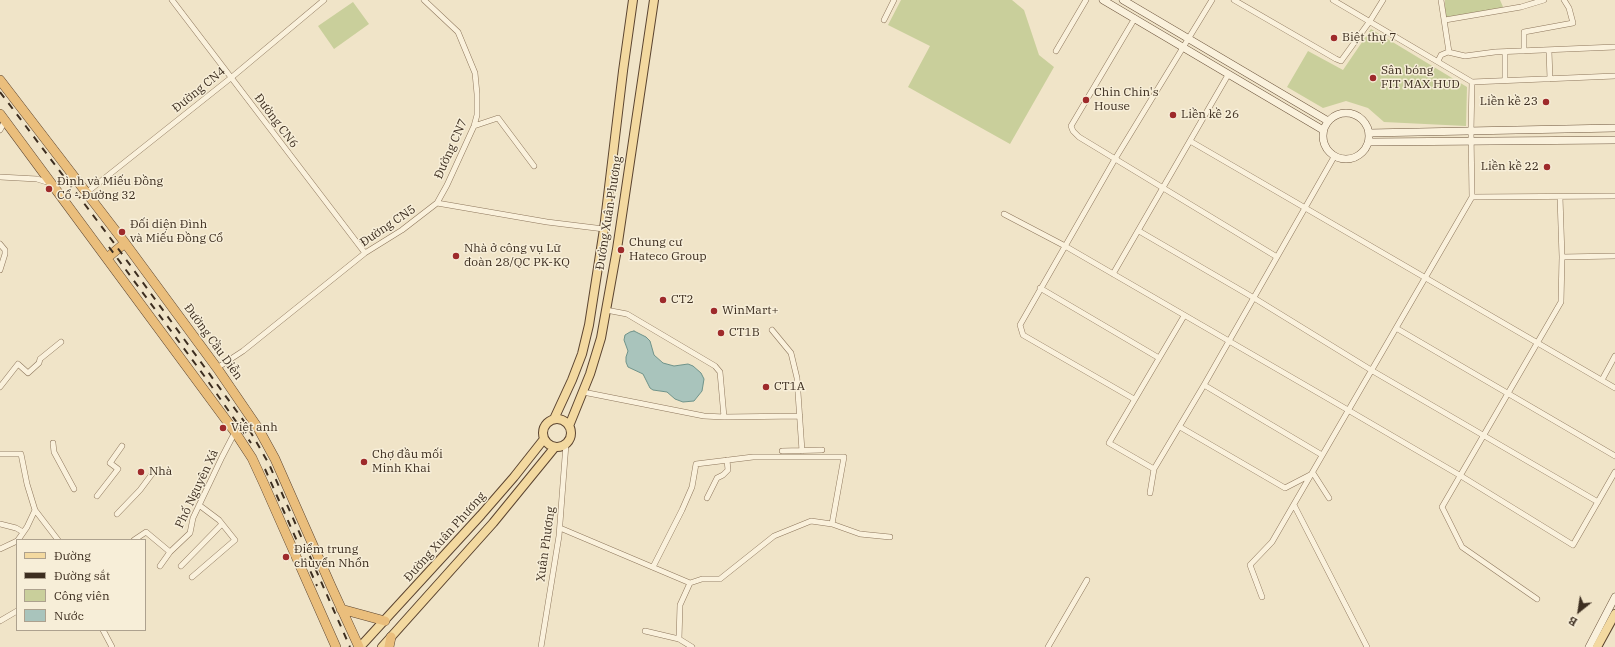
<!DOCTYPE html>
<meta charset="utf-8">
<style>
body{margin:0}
#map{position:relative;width:1615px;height:647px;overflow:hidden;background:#f0e4c8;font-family:"IBM Plex Serif",serif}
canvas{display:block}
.legend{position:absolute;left:16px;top:539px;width:130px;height:92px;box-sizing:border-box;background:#f7eed8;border:1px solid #ada18e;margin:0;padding:5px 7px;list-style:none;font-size:12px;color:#3d2e20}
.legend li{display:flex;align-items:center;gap:8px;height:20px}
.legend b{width:20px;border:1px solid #ada18e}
.north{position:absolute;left:1559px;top:591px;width:40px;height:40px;-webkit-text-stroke:3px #f7eed8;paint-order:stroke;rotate:210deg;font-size:11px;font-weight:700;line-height:16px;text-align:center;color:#3d2e20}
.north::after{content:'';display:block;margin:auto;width:14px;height:18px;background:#3d2e20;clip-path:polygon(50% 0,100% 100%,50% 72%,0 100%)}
</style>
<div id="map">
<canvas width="1615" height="647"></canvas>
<ul class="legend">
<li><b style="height:5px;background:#f3d9a0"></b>Đường</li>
<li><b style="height:5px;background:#3d2e20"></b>Đường sắt</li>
<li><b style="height:11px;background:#c9cf9b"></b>Công viên</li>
<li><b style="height:11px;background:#a9c4bc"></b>Nước</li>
</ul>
<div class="north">B</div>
</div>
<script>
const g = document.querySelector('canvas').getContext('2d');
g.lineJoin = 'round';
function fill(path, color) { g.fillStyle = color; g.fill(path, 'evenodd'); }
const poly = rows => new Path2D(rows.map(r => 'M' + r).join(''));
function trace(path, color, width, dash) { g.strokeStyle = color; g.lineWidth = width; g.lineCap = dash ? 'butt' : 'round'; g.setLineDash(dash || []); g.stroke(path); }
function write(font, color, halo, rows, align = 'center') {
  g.font = font + ' "IBM Plex Serif",serif'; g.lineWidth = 3; g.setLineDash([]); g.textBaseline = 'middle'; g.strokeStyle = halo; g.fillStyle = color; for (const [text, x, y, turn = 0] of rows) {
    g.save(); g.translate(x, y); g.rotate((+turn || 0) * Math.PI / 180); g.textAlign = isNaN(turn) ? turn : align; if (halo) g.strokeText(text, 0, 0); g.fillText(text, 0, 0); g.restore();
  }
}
fill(poly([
 [901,0,1012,0,1024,10,1039,55,1054,67,1010,144,908,87,930,46,888,25],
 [1445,0,1500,0,1504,9,1445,20],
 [353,2,369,24,334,49,318,26],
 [1371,29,1467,87,1466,126,1384,122,1368,108,1346,101,1323,108,1287,87,1308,51,1343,70]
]), '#c9cf9b');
const water = poly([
 [634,331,646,337,650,341,654,355,663,363,674,366,688,364,693,366,701,373,704,379,702,391,694,401,683,402,675,399,667,392,653,390,650,388,643,374,628,367,626,362,626,357,628,351,624,340,625,335,630,332,634,331]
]);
fill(water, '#a9c4bc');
trace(water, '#6f938a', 1);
const minor = poly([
 [172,0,365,253],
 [1234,0,1336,59,1341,61,1370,21,1383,0],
 [1333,0,1472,82,1615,76],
 [1441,0,1449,52],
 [1135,18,1071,126,1073,131,1079,137,1277,257],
 [884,20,894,0],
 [1445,20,1521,7,1544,0],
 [1056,51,1086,0],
 [1524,51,1524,32,1573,23,1569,8,1564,0],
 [1549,51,1550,79],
 [1438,61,1441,55,1448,52,1465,56,1495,52,1615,47],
 [1505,81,1505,52],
 [474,126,498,118,534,166],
 [0,130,5,121],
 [1190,141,1615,388],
 [0,177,37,179,50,183],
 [86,193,232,77,324,0],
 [1472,197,1615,196],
 [437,203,547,222,604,229],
 [1004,214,1065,246,1348,410,1461,476,1573,545,1615,472],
 [1139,231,1254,298,1371,370,1598,502],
 [0,244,5,250,5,254,0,270],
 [1562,257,1615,256],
 [1113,274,1228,75],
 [1040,288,1159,358],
 [606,310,627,314,715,366,720,372,724,417],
 [1396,328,1615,456],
 [772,330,791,353,797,378,802,451],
 [217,368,243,351,365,253,402,230,437,203,447,185,474,126,477,115,477,94,475,73,458,32,424,0],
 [1602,380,1615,356],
 [1204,385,1322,455],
 [0,387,18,364,28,373,39,363,40,359,61,342],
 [583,392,704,416,724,417,800,416],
 [1134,399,1023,335,1020,325,1115,159,1212,0],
 [1180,427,1285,488,1312,474],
 [53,443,54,452,74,489],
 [782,451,822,450],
 [0,454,21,454,27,484,35,510,58,540],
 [1154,469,1109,443,1184,316],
 [1313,473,1329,498],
 [1150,493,1154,469,1204,385,1334,157],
 [97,496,118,469,110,463,122,446],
 [707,498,717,478,723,475,728,470,727,460],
 [1294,505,1367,647],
 [117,514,140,490,155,470],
 [0,524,16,528,23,532],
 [832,524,860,534,890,537],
 [560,528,690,583],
 [18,540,27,527,35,510],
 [134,540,146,532,170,552,190,533,193,518,222,457,235,432],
 [0,549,17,541],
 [160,566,170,552],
 [181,566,222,524],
 [653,567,682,510,692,487,696,464,753,457,844,457,832,524,811,521,774,536,720,579,702,579,690,583],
 [192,577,235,540,219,520,199,505],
 [690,583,680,605,679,639,692,647],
 [1262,597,1250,565,1272,542,1472,197,1471,131,1472,82],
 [1537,599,1462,547,1442,507,1561,302,1562,257,1560,197],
 [0,621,17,611],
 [103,630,112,647],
 [645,631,679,639],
 [541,647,559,536,566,444],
 [1048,647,1087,580]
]);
const secondary = poly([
 [1103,0,1323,130],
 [1123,0,1328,121],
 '1323 136a23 23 0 1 1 46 0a23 23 0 1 1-46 0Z',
 [1369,133,1615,128],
 [1369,142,1615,140],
 [1589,647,1615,597]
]);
const primary = poly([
 '543 433a14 14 0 1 1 28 0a14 14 0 1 1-28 0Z',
 [554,419,572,380,582,354,589,325,604,229,623,71,633,0],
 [569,426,590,374,601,338,617,249,654,0],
 [360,647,481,515,514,477,544,439],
 [382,647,493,523,555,447],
 [1597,647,1615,614]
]);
const trunk = poly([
 [0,80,125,243,217,368,258,428,275,459,331,586,359,647],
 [0,114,235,432,252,458,264,484,336,647],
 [107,258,125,243],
 [341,609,385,621],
 [389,647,391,637]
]);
trace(minor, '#8d765c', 6);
trace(secondary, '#6f573f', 8);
trace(primary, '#5b4430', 10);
trace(trunk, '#5b4430', 10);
trace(minor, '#faf1dc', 5);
trace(secondary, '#faf1dc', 7);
trace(primary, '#f3d9a0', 8);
trace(trunk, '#eabe7c', 9);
trace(poly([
 [0,92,114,243,246,424,269,464,350,647],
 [109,247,205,377,251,443],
 [265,469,317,586]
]), '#3d2e20', 2, [7, 7]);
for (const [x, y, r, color] of [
 [1334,38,4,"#9e2a2b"],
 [1373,78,4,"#9e2a2b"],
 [1086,100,4,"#9e2a2b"],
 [1546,102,4,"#9e2a2b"],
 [1173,115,4,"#9e2a2b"],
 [1547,167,4,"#9e2a2b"],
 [49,189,4,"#9e2a2b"],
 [122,232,4,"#9e2a2b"],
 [621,250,4,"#9e2a2b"],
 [456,256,4,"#9e2a2b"],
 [663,300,4,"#9e2a2b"],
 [714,311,4,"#9e2a2b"],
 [721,333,4,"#9e2a2b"],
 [766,387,4,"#9e2a2b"],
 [223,428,4,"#9e2a2b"],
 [364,462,4,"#9e2a2b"],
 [141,472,4,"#9e2a2b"],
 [286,557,4,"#9e2a2b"]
]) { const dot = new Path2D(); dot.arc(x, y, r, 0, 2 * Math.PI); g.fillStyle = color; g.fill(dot); trace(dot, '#f7eed8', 1.5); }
write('12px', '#3d2e20', '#f7eed8', [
 ["Biệt thự 7",1342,38],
 ["Sân bóng",1381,71],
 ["FIT MAX HUD",1381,85],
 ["Chin Chin's",1094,93],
 ["House",1094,107],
 ["Liền kề 23",1538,102,"right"],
 ["Liền kề 26",1181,115],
 ["Liền kề 22",1539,167,"right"],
 ["Đình và Miếu Đồng",57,182],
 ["Cổ - Đường 32",57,196],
 ["Đối diện Đình",130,225],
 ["và Miếu Đồng Cổ",130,239],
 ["Chung cư",629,243],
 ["Hateco Group",629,257],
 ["Nhà ở công vụ Lữ",464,249],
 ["đoàn 28/QC PK-KQ",464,263],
 ["CT2",671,300],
 ["WinMart+",722,311],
 ["CT1B",729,333],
 ["CT1A",774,387],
 ["Việt anh",231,428],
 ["Chợ đầu mối",372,455],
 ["Minh Khai",372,469],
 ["Nhà",149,472],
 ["Điểm trung",294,550],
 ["chuyển Nhổn",294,564]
], 'left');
write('12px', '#3d2e20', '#f7eed8', [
 ["Đường CN4",199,90,-39],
 ["Đường CN6",276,121,53],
 ["Đường CN7",451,149,-66],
 ["Đường Xuân Phương",609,213,-81],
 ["Đường CN5",388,226,-34],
 ["Đường Cầu Diễn",213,342,54],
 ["Phố Nguyên Xá",197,489,-65],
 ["Đường Xuân Phương",445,537,-48],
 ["Xuân Phương",546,544,-82]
]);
</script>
